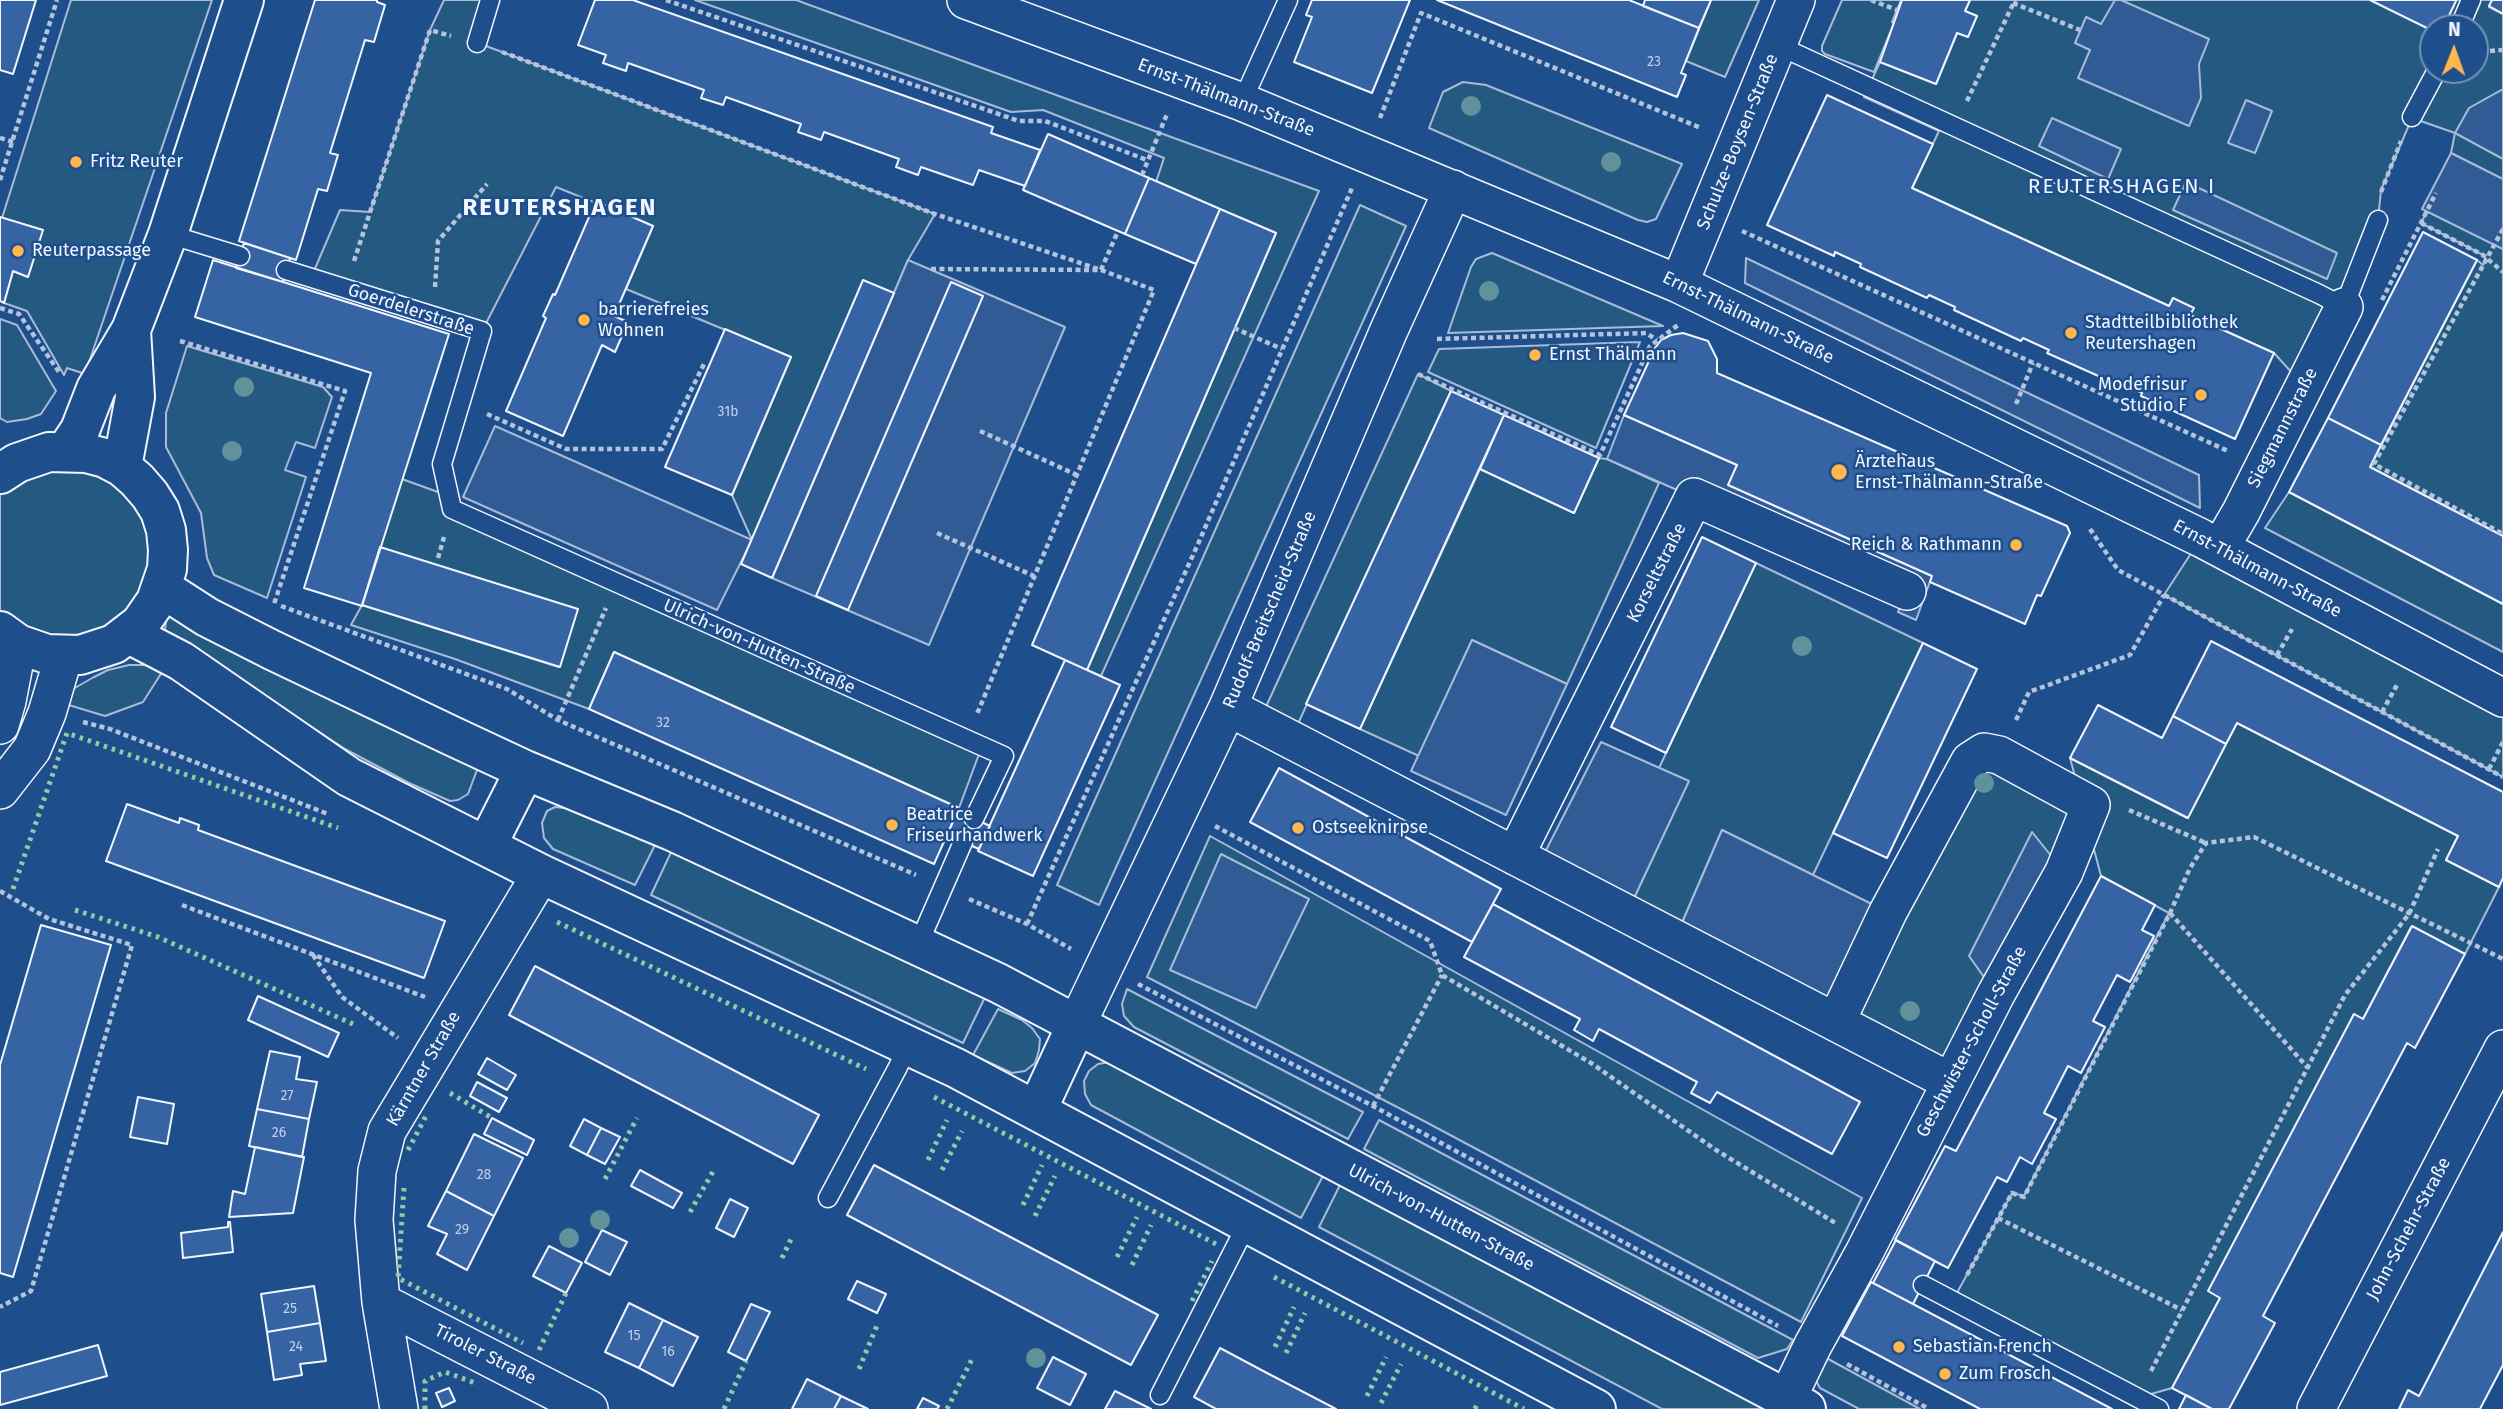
<!DOCTYPE html>
<meta charset="utf-8">
<style>
body{margin:0}
#map{position:relative;width:2503px;height:1409px;overflow:hidden;background:#1f4e8c;font-family:"Fira Sans",sans-serif}
canvas{display:block}
.north{position:absolute;left:2419px;top:14px;width:70px;height:70px;box-sizing:border-box;background:#1f4e8c;border:2px solid #7391ba;border-radius:50%;rotate:1deg;font-size:19px;font-weight:700;line-height:28px;text-align:center;color:#f2f6ff}
.north::after{content:'';display:block;margin:auto;width:24px;height:32px;background:#ffb74d;clip-path:polygon(50% 0,100% 100%,50% 72%,0 100%)}
</style>
<div id="map">
<canvas width="2503" height="1409"></canvas>
<div class="north">N</div>
</div>
<script>
const g = document.querySelector('canvas').getContext('2d');
g.lineJoin = 'round';
function fill(path, color) { g.fillStyle = color; g.fill(path, 'evenodd'); }
const poly = rows => new Path2D(rows.map(r => 'M' + r).join(''));
function trace(path, color, width, dash) { g.strokeStyle = color; g.lineWidth = width; g.lineCap = dash ? 'butt' : 'round'; g.setLineDash(dash || []); g.stroke(path); }
function write(font, color, halo, rows, align = 'center') {
  g.font = font + ' "Fira Sans",sans-serif'; g.lineWidth = 5; g.setLineDash([]); g.textBaseline = 'middle'; g.strokeStyle = halo; g.fillStyle = color; for (const [text, x, y, turn = 0] of rows) {
    g.save(); g.translate(x, y); g.rotate((+turn || 0) * Math.PI / 180); g.textAlign = isNaN(turn) ? turn : align; if (halo) g.strokeText(text, 0, 0); g.fillText(text, 0, 0); g.restore();
  }
}
const green = poly([
 [71,0,212,0,85,374,67,368,64,375,27,311,4,303,13,271,28,277,42,230,2,218,71,0],
 [444,0,490,0,478,43,935,214,908,260,894,293,752,540,732,495,791,357,626,289,653,226,556,187,482,331,311,278,340,210,370,212,430,30,444,0],
 [695,0,796,0,1319,191,1101,676,1087,670,1276,233,1156,182,1164,158,1043,110,1011,112,695,0],
 [1711,0,1759,0,1725,77,1686,61,1711,0],
 [1842,0,1901,0,1892,22,1894,23,1874,72,1825,54,1822,51,1822,46,1842,0],
 [1970,0,2492,0,2489,7,2503,14,2503,179,2451,153,2455,133,2412,118,2381,190,2378,220,2304,386,2274,353,2190,315,2193,309,2169,306,1912,188,1939,131,1864,97,1880,62,1936,84,1957,33,1977,16,1965,11,1970,0],
 [2433,28,2475,28,2475,70,2433,70,2433,28],
 [1463,82,1486,85,1682,164,1656,219,1647,222,1638,220,1429,128,1443,92,1463,82],
 [1360,205,1406,226,1099,905,1057,885,1360,205],
 [2427,211,2503,249,2503,536,2370,467,2477,260,2483,265,2486,259,2483,255,2421,223,2427,211],
 [1492,253,1663,326,1448,333,1471,267,1476,259,1492,253],
 [0,319,17,325,56,391,41,414,27,419,7,422,0,418,0,319],
 [1640,342,1596,448,1428,372,1439,349,1640,342],
 [187,346,323,387,332,397,315,448,296,442,285,470,306,477,267,598,214,575,207,558,201,513,166,447,166,413,187,346],
 [1418,374,1451,391,1291,739,1259,722,1418,374],
 [1599,458,1607,459,1659,483,1567,684,1472,640,1419,756,1360,729,1480,469,1574,513,1599,458],
 [58,468,84,470,108,480,129,497,143,519,150,544,150,570,142,595,106,633,55,643,0,616,0,495,9,486,58,468],
 [402,479,449,496,452,509,982,746,959,808,614,652,589,709,455,659,351,625,362,605,559,667,380,547,402,479],
 [2289,492,2503,604,2503,652,2265,528,2289,492],
 [2201,538,2503,698,2503,777,2164,595,2201,538],
 [1756,563,1923,643,1813,875,1722,830,1675,939,1627,913,1688,782,1659,768,1756,563],
 [171,613,474,762,477,770,468,794,458,800,450,801,409,783,345,749,165,631,166,619,171,613],
 [129,665,149,665,164,669,143,702,105,716,62,703,73,689,94,677,108,670,129,665],
 [2237,723,2458,836,2446,860,2499,887,2465,954,2411,927,2363,1019,2354,1014,2220,1298,2172,1388,2137,1398,1953,1300,2012,1193,2024,1196,2169,913,2101,876,2086,819,1951,1082,1836,1022,1970,761,2081,799,2070,758,2187,818,2237,723],
 [555,807,574,809,658,839,635,885,553,849,544,838,542,823,547,811,555,807],
 [1210,836,1862,1198,1801,1322,1422,1120,1147,977,1210,836],
 [673,848,986,995,963,1043,651,895,673,848],
 [1127,989,1363,1112,1348,1139,1134,1027,1124,1016,1122,1004,1127,989],
 [998,1009,1022,1020,1032,1028,1040,1039,1039,1050,1035,1063,1025,1071,1012,1073,973,1055,998,1009],
 [1110,1062,1325,1172,1301,1218,1091,1105,1085,1094,1084,1081,1089,1071,1098,1064,1110,1062],
 [1379,1120,1793,1340,1787,1349,1758,1358,1364,1149,1379,1120],
 [1343,1179,1775,1409,1662,1409,1319,1227,1343,1179],
 [1819,1354,1920,1409,1859,1409,1820,1388,1813,1375,1819,1354]
]);
fill(green, '#245a82');
trace(green, '#a8bbd7', 2);
const parking = poly([
 [2115,0,2121,0,2209,39,2199,64,2201,98,2189,126,2078,78,2090,50,2075,43,2086,17,2101,24,2115,0],
 [2503,89,2503,159,2455,133,2469,108,2503,89],
 [2246,100,2272,111,2255,153,2228,143,2246,100],
 [2052,118,2121,149,2108,179,2039,146,2052,118],
 [2451,153,2503,179,2503,249,2422,209,2451,153],
 [2186,182,2337,253,2327,279,2173,210,2186,182],
 [1746,258,2199,475,2200,508,1745,283,1746,258],
 [908,260,1065,327,929,645,772,578,908,260],
 [1624,415,1737,465,1729,485,1932,576,1916,620,1898,612,1907,592,1607,459,1624,415],
 [495,426,752,540,717,610,463,497,495,426],
 [1472,640,1567,684,1506,815,1411,771,1472,640],
 [1601,742,1689,781,1627,913,1537,868,1601,742],
 [1722,830,1888,912,1836,1022,1675,939,1722,830],
 [2032,832,2064,872,1996,994,1969,956,2032,832],
 [1221,854,1309,899,1256,1008,1170,970,1221,854]
]);
fill(parking, '#305b95');
trace(parking, '#a8bbd7', 2);
const building = poly([
 [0,0,36,0,13,74,0,70,0,0],
 [315,0,377,0,377,2,385,5,374,42,365,40,330,153,338,155,327,191,318,189,296,260,239,241,315,0],
 [595,0,633,0,993,127,991,133,1040,150,1025,186,979,170,973,185,921,167,918,175,896,167,899,159,824,132,821,140,798,132,801,124,726,97,723,105,701,98,704,90,628,63,626,71,603,63,606,55,578,45,595,0],
 [1410,0,1372,93,1294,62,1312,17,1306,15,1312,0,1410,0],
 [1437,0,1629,0,1699,28,1681,73,1686,75,1677,97,1437,0],
 [1645,0,1711,0,1699,28,1643,6,1645,0],
 [1902,0,1970,0,1965,11,1977,16,1968,37,1957,33,1936,84,1880,62,1902,0],
 [2370,0,2454,0,2456,1,2443,28,2433,28,2433,31,2370,0],
 [2492,0,2503,0,2503,14,2489,6,2492,0],
 [1827,95,1933,144,1912,188,2169,306,2173,298,2194,308,2190,315,2274,353,2235,439,2141,396,2142,393,2115,380,2114,383,2047,353,2049,350,2023,338,2021,341,1954,310,1955,307,1929,295,1927,298,1860,267,1861,264,1835,252,1834,256,1767,225,1827,95],
 [1048,134,1149,178,1125,234,1023,190,1048,134],
 [1149,178,1220,209,1196,264,1125,234,1149,178],
 [596,201,653,226,614,316,628,322,615,352,602,345,563,436,506,411,546,318,543,316,553,294,555,295,596,201],
 [1220,209,1276,233,1087,670,1032,645,1220,209],
 [0,217,43,230,28,277,13,271,4,303,0,301,0,217],
 [2423,232,2477,260,2381,445,2328,418,2423,232],
 [244,243,290,258,283,282,236,268,244,243],
 [213,260,449,334,362,606,304,588,371,373,195,317,213,260],
 [863,280,894,293,772,578,741,564,863,280],
 [951,282,983,296,848,610,816,596,951,282],
 [725,329,791,357,732,495,665,467,725,329],
 [1683,333,1708,341,1717,359,1717,373,2067,526,2070,533,2041,596,2037,595,2025,624,1930,582,1932,576,1728,485,1737,465,1624,415,1655,348,1661,340,1671,335,1683,333],
 [1451,391,1504,415,1360,729,1306,704,1451,391],
 [1504,415,1599,458,1574,513,1480,469,1504,415],
 [2328,418,2381,445,2370,467,2503,536,2503,604,2289,492,2328,418],
 [1702,537,1756,563,1666,753,1611,727,1702,537],
 [380,547,578,609,560,667,362,605,380,547],
 [2211,641,2503,792,2503,878,2499,887,2446,860,2458,836,2237,723,2226,744,2173,716,2211,641],
 [1923,643,1977,669,1887,858,1833,833,1923,643],
 [614,652,959,808,934,864,589,709,614,652],
 [1065,660,1120,685,1033,876,978,851,1065,660],
 [2098,705,2162,738,2173,716,2226,744,2188,818,2070,758,2098,705],
 [1279,768,1501,889,1472,942,1250,822,1279,768],
 [127,804,179,823,180,818,199,825,198,830,445,921,424,978,106,861,127,804],
 [958,811,990,826,979,849,947,835,958,811],
 [2101,876,2155,905,2142,930,2154,936,2130,982,2117,975,2093,1021,2105,1027,2081,1073,2068,1066,2044,1113,2056,1119,2032,1164,2020,1157,2007,1182,1997,1177,1948,1268,1895,1240,1945,1146,1956,1151,2101,876],
 [1493,904,1860,1102,1832,1154,1717,1092,1710,1103,1691,1093,1697,1082,1599,1029,1593,1041,1574,1030,1580,1019,1464,957,1493,904],
 [41,925,111,945,13,1277,0,1273,0,1065,41,925],
 [2412,926,2465,954,2415,1048,2407,1043,2263,1316,2275,1323,2229,1409,2212,1409,2172,1388,2220,1298,2208,1291,2354,1014,2363,1019,2412,926],
 [535,966,819,1115,793,1164,509,1015,535,966],
 [258,996,339,1033,328,1057,248,1020,258,996],
 [270,1051,300,1057,296,1079,317,1082,309,1119,257,1109,270,1051],
 [487,1058,516,1075,507,1090,478,1074,487,1058],
 [477,1082,507,1098,499,1112,470,1096,477,1082],
 [138,1097,174,1104,167,1144,130,1137,138,1097],
 [257,1109,309,1119,302,1157,249,1146,257,1109],
 [492,1118,534,1140,527,1155,484,1134,492,1118],
 [584,1119,601,1128,587,1155,570,1146,584,1119],
 [601,1128,620,1137,605,1164,587,1155,601,1128],
 [474,1134,523,1158,494,1216,446,1191,474,1134],
 [255,1147,304,1157,293,1213,229,1217,233,1191,245,1194,255,1147],
 [874,1165,1158,1315,1131,1365,847,1215,874,1165],
 [640,1170,682,1193,673,1208,631,1186,640,1170],
 [446,1191,494,1216,467,1270,437,1254,447,1234,428,1226,446,1191],
 [730,1199,748,1208,734,1237,716,1228,730,1199],
 [228,1222,230,1222,233,1252,183,1258,181,1233,228,1227,228,1222],
 [602,1230,627,1242,610,1275,585,1262,602,1230],
 [2503,1232,2503,1365,2480,1409,2399,1409,2408,1390,2419,1396,2503,1232],
 [1896,1240,1935,1261,1913,1304,1873,1283,1896,1240],
 [549,1246,582,1263,566,1293,533,1276,549,1246],
 [857,1281,886,1294,877,1313,848,1299,857,1281],
 [1871,1282,1913,1304,2112,1409,1980,1409,1842,1336,1871,1282],
 [314,1286,320,1323,267,1332,261,1294,314,1286],
 [629,1303,663,1320,639,1368,605,1352,629,1303],
 [751,1304,770,1312,746,1361,728,1352,751,1304],
 [663,1320,698,1337,673,1386,639,1368,663,1320],
 [320,1323,326,1361,300,1364,302,1375,274,1380,267,1332,320,1323],
 [98,1345,107,1376,0,1405,0,1372,98,1345],
 [1220,1348,1267,1373,1336,1409,1216,1409,1194,1397,1220,1348],
 [1053,1357,1086,1374,1070,1405,1037,1388,1053,1357],
 [807,1379,841,1396,834,1409,792,1409,807,1379],
 [449,1388,455,1401,442,1407,436,1393,449,1388],
 [1115,1391,1151,1409,1105,1409,1115,1391],
 [2186,1395,2212,1409,2179,1409,2186,1395],
 [841,1396,868,1409,834,1409,841,1396],
 [923,1398,939,1406,937,1409,917,1409,923,1398]
]);
fill(building, '#3563a3');
trace(building, '#f2f6ff', 2);
const lane = poly([
 [2459,28,2471,0],
 [477,43,490,0],
 [1777,45,2319,294,2344,307,2378,220],
 [1242,102,1288,0],
 [2412,117,2437,70],
 [168,234,240,256],
 [286,270,482,331,442,464,452,509,1004,756,974,819],
 [918,945,963,842],
 [828,1198,898,1067,907,1047],
 [1923,1285,2159,1409],
 [1160,1395,1247,1224]
]);
const street = poly([
 [966,0,1242,102,1679,284,2201,538,2503,698],
 [1679,284,1796,0],
 [2220,548,2241,512,2344,307],
 [1228,707,1951,1082],
 [0,725,7,701,18,644],
 [0,790,32,749,47,713,60,669,62,655],
 [1515,856,1694,497,1907,591],
 [1076,1026,1228,707,1389,330,1453,189],
 [381,1302,589,1409],
 [1787,1399,1813,1345,1864,1253,1996,994,2064,872,2091,805,1999,755,1984,752,1970,761,1888,912,1836,1022],
 [399,1409,381,1302,374,1220,377,1171,387,1131,541,874],
 [2316,1409,2503,1049]
]);
const secondary = poly([
 [66,451,80,430,96,389,131,330,168,234,244,0],
 [122,467,135,397,131,330],
 [0,474,17,463,49,452,86,453,105,458,122,467,137,480,150,495,160,511,166,530,168,550,167,569,156,601,140,624,114,644,80,655,47,654,18,644,0,631],
 [162,588,207,617,272,650,452,736,525,770,672,831,998,983,1806,1409],
 [129,634,181,661,349,777,541,874,956,1068,1596,1409],
 [487,845,525,770],
 [1037,1110,1076,1026]
]);
trace(lane, '#f2f6ff', 21);
trace(street, '#f2f6ff', 40);
trace(secondary, '#f2f6ff', 42);
trace(poly([
 [666,0,1019,121,1045,121,1147,160],
 [1871,0,1897,10],
 [2013,3,2080,30],
 [2490,51,2503,50],
 [502,52,935,214,1101,270,1154,290,977,714],
 [1967,101,2015,0],
 [1380,118,1421,13,1701,128],
 [0,138,13,142],
 [1142,175,1167,114],
 [0,180,57,0],
 [2381,192,2401,141],
 [2421,223,2483,255,2503,272],
 [2503,229,2374,464,2503,534],
 [1742,231,2228,451],
 [354,261,430,30,451,36],
 [931,269,1101,270,1118,231],
 [435,287,438,241,487,184],
 [2382,300,2436,193],
 [0,308,19,314,59,372],
 [1234,328,1282,349],
 [1437,339,1646,333,1657,340],
 [180,341,345,391,274,604],
 [1418,374,1600,455,1650,346,1678,325],
 [2016,404,2033,363],
 [487,414,566,449,662,449,704,364],
 [980,431,1077,475],
 [2090,529,2118,570,2503,777],
 [937,533,1034,576],
 [438,558,444,537],
 [281,606,507,689,558,720,916,875],
 [2277,655,2292,629],
 [2382,712,2397,685],
 [558,720,606,608],
 [2016,720,2029,692,2130,655,2164,595],
 [83,722,110,729,328,814],
 [2489,769,2503,742],
 [2129,810,2206,843],
 [1215,826,1430,941,1442,975,1591,1063,1716,1150,1837,1224],
 [0,891,49,919,132,945,31,1291,0,1307],
 [969,899,1027,924,1071,949],
 [182,905,425,997],
 [2170,913,2308,1068],
 [1027,924,1198,544,1352,188],
 [313,955,342,997,398,1038],
 [1138,984,1373,1106,1778,1326],
 [1373,1106,1442,975],
 [1998,1218,2182,1310],
 [1967,1275,2012,1193,2024,1197,2170,913,2190,868,2206,843,2254,837,2503,959],
 [1847,1364,1929,1409],
 [2151,1371,2345,995,2409,914,2438,849]
]), '#b3c4dc', 4.5, [5, 3.5]);
trace(lane, '#1f4e8c', 18);
trace(street, '#1f4e8c', 37);
trace(secondary, '#1f4e8c', 38);
trace(poly([
 [13,889,67,733,338,828],
 [75,910,158,937,353,1024],
 [557,922,866,1069],
 [450,1093,492,1118],
 [934,1097,1216,1244],
 [408,1150,426,1116],
 [928,1160,947,1120],
 [942,1170,962,1131],
 [605,1179,637,1118],
 [404,1188,398,1278,523,1343],
 [1023,1205,1042,1165],
 [690,1212,715,1168],
 [1035,1216,1055,1176],
 [1117,1257,1137,1217],
 [782,1258,793,1235],
 [1132,1265,1151,1225],
 [1274,1277,1524,1409],
 [1192,1301,1212,1261],
 [1275,1347,1294,1307],
 [539,1350,566,1293],
 [1286,1353,1305,1313],
 [859,1369,878,1323],
 [1367,1396,1386,1357],
 [1381,1403,1401,1364],
 [425,1409,425,1381,445,1372,478,1384],
 [724,1409,746,1361],
 [947,1409,972,1359],
 [1475,1409,1478,1402]
]), '#97c8a6', 5, [3.5, 5]);
g.fillStyle = '#61919a';
for (const [x, y] of [
 [1471,106],
 [1611,162],
 [1489,291],
 [244,387],
 [232,451],
 [1802,646],
 [1984,783],
 [1910,1011],
 [600,1220],
 [569,1238],
 [1036,1358]
]) { g.beginPath(); g.arc(x, y, 10, 0, 2 * Math.PI); g.fill(); }
for (const [x, y, r, color] of [
 [76,162,7,"#ffb74d"],
 [18,251,7,"#ffb74d"],
 [584,320,7,"#ffb74d"],
 [2071,333,7,"#ffb74d"],
 [1535,355,7,"#ffb74d"],
 [2201,395,7,"#ffb74d"],
 [1839,472,9,"#ffb74d"],
 [2016,545,7,"#ffb74d"],
 [892,825,7,"#ffb74d"],
 [1298,828,7,"#ffb74d"],
 [1899,1347,7,"#ffb74d"],
 [1945,1374,7,"#ffb74d"]
]) { const dot = new Path2D(); dot.arc(x, y, r, 0, 2 * Math.PI); g.fillStyle = color; g.fill(dot); trace(dot, '#1f4e8c', 2.5); }
write('14px', '#c3d1e8', null, [
 ["23",1654,62],
 ["31b",728,412],
 ["32",663,723],
 ["27",287,1096],
 ["26",279,1133],
 ["28",484,1175],
 ["29",462,1230],
 ["25",290,1309],
 ["15",634,1336],
 ["24",296,1347],
 ["16",668,1352]
]);
write('18px', '#f2f6ff', '#1f4e8c', [
 ["Ernst-Thälmann-Straße",1226,98,21],
 ["Schulze-Boysen-Straße",1738,142,-68],
 ["Goerdelerstraße",411,310,18],
 ["Ernst-Thälmann-Straße",1748,318,26],
 ["Siegmannstraße",2283,428,-63],
 ["Ernst-Thälmann-Straße",2257,569,28],
 ["Korseltstraße",1657,573,-63],
 ["Rudolf-Breitscheid-Straße",1270,610,-67],
 ["Ulrich-von-Hutten-Straße",759,647,24],
 ["Geschwister-Scholl-Straße",1972,1042,-62],
 ["Kärntner Straße",424,1069,-60],
 ["Ulrich-von-Hutten-Straße",1441,1218,28],
 ["John-Schehr-Straße",2409,1229,-62],
 ["Tiroler Straße",485,1355,27]
]);
write('18px', '#f2f6ff', '#1f4e8c', [
 ["Fritz Reuter",90,162],
 ["Reuterpassage",32,251],
 ["barrierefreies",598,310],
 ["Wohnen",598,331],
 ["Stadtteilbibliothek",2085,323],
 ["Reutershagen",2085,344],
 ["Ernst Thälmann",1549,355],
 ["Modefrisur",2187,385,"right"],
 ["Studio F",2187,406,"right"],
 ["Ärztehaus",1855,462],
 ["Ernst-Thälmann-Straße",1855,483],
 ["Reich & Rathmann",2002,545,"right"],
 ["Beatrice",906,815],
 ["Friseurhandwerk",906,836],
 ["Ostseeknirpse",1312,828],
 ["Sebastian French",1913,1347],
 ["Zum Frosch",1959,1374]
], 'left');
g.letterSpacing = '2px';
write('21px', '#f2f6ff', '#1f4e8c', [
 ["REUTERSHAGEN I",2122,187]
]);
g.letterSpacing = '0px';
g.letterSpacing = '2px';
write('bold 24px', '#f2f6ff', '#1f4e8c', [
 ["REUTERSHAGEN",560,208]
]);
g.letterSpacing = '0px';
</script>
